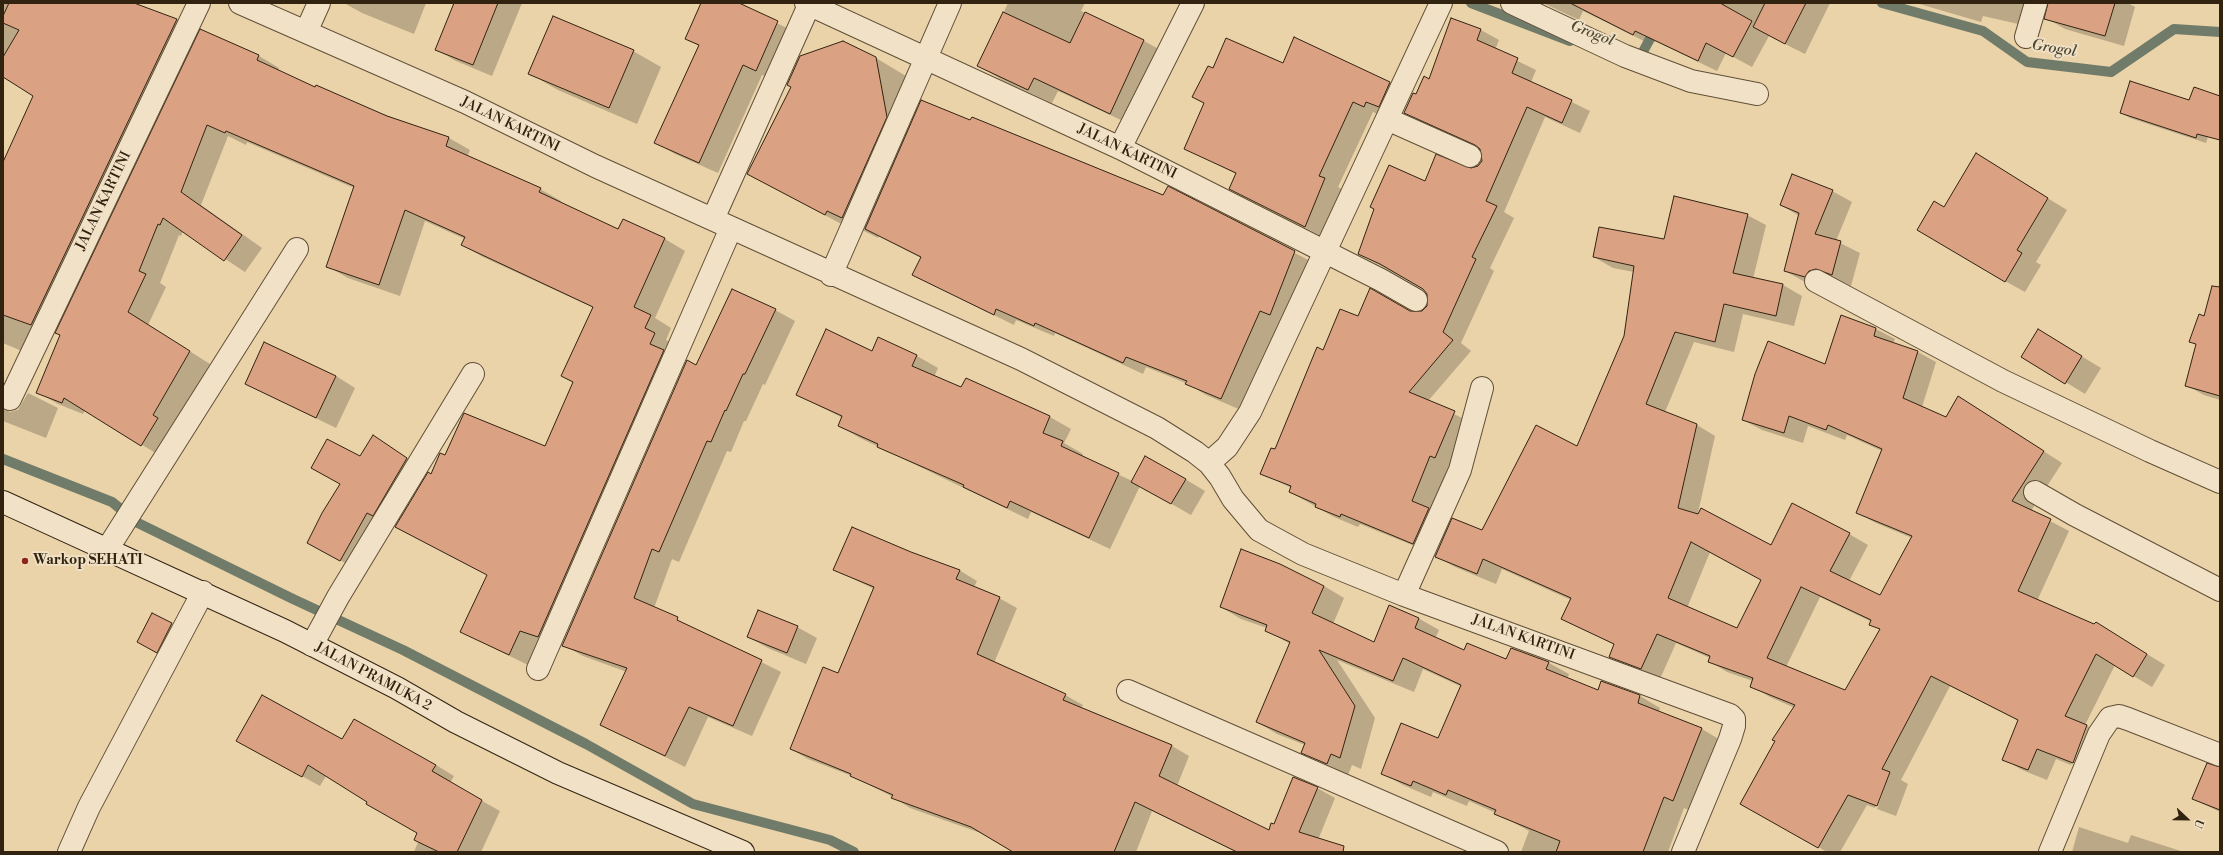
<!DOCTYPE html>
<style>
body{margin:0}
#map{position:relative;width:2223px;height:855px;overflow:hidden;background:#ead2a9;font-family:"Libre Bodoni",serif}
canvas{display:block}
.frame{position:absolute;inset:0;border:4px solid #322311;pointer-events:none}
.north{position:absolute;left:2167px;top:799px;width:40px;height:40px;-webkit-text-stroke:3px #f1e2c7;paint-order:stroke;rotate:112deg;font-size:11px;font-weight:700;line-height:16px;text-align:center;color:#322311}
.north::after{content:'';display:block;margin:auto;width:14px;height:18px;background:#322311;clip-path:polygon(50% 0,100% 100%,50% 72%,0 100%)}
</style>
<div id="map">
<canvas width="2223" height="855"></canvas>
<div class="frame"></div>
<div class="north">U</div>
</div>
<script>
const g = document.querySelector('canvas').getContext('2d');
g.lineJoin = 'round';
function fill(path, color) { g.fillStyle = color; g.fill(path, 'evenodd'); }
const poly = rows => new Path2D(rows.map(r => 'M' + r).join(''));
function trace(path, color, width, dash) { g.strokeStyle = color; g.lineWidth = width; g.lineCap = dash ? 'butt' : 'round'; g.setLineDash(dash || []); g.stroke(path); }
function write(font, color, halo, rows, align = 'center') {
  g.font = font + ' "Libre Bodoni",serif'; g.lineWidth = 3.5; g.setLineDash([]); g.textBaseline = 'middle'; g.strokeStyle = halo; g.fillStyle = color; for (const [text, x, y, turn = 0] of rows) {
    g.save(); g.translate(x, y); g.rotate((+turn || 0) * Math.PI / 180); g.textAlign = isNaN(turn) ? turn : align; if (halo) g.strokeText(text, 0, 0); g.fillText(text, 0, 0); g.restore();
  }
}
fill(poly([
 [3,3,131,3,177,20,197,32,52,336,33,329,24,352,3,343,3,163,35,95,3,76],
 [344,3,426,3,414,34,362,13],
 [455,3,522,3,492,76,456,61,437,50],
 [702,3,736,3,797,33,776,81,762,75,718,173,675,154,656,143,699,46,686,39],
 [1008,3,1085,3,1081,11,1144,41,1168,54,1134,126,1058,91,1052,103,1002,80,979,66],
 [1543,3,1830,3,1805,54,1769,36,1752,67,1726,53,1717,71,1655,41,1652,45,1583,11,1579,20],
 [1916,3,2128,3,2135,7,2124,46,2065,29,2046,18,2049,3,2036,28,1983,16,1981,22],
 [1452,19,1481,30,1499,40,1495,50,1536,70,1531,82,1590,111,1580,133,1545,117,1504,212,1514,218,1490,268,1494,271,1461,343,1471,351,1428,401,1472,423,1453,467,1449,465,1431,510,1432,553,1360,524,1358,527,1334,517,1290,492,1291,488,1262,473,1276,451,1324,351,1359,317,1422,312,1428,306,1428,294,1423,289,1359,254,1425,182,1471,169,1478,167,1483,161,1481,149,1423,123,1405,112,1430,80],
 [201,31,259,56,279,68,278,71,315,89,449,138,470,150,467,157,540,189,561,201,560,203,619,230,665,239,685,251,655,318,671,328,666,340,676,345,671,356,684,363,559,649,541,642,530,666,461,632,488,575,396,527,446,457,546,447,574,383,562,376,594,308,483,257,462,245,465,239,425,221,400,296,348,278,327,266,354,188,247,142,246,145,228,136,201,205,262,248,245,272,183,231,181,236,179,235,160,283,166,287,148,325,210,364,173,428,162,457,85,410,83,414,58,404,37,392],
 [1295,39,1390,83,1409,94,1384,117,1373,112,1338,187,1344,190,1325,238,1230,189,1236,174,1185,148,1205,104,1193,97,1214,70,1283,64],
 [633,51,661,67,637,124,558,90,530,74],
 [876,58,911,79,917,112,1164,197,1168,187,1314,263,1289,325,1280,321,1241,410,1206,395,1186,383,1146,367,1143,374,1055,333,1054,336,1016,320,1014,325,913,275,921,258,879,236,878,238,862,230,860,234,748,174],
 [2216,112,2206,143,2130,118,2121,113],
 [1995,166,2067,210,2036,262,2041,265,2025,292,2005,281,1944,208],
 [1832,191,1852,202,1836,241,1860,253,1851,286,1836,279,1829,281,1824,287,1805,282,1785,271,1799,216,1781,205],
 [1747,215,1766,225,1753,279,1783,285,1802,296,1794,326,1743,314,1734,352,1694,342,1665,412,1697,425,1715,436,1698,513,1771,546,1849,534,1868,545,1849,581,1881,597,1912,538,1876,523,1857,513,1882,451,1847,435,1845,440,1808,426,1803,443,1762,430,1743,420,1825,365,1841,317,1876,329,1895,339,1893,344,1918,352,1936,362,1922,407,1947,418,1959,397,2062,463,2031,511,2069,531,2037,601,2095,625,2096,623,2165,665,2152,687,2115,665,2085,725,2105,736,2092,773,2073,766,2087,727,2085,727,2071,765,2056,759,2047,780,2022,770,2004,759,2019,721,1950,686,1901,780,1908,784,1896,816,1877,809,1890,772,1888,772,1875,808,1867,805,1840,852,1827,852,1760,814,1795,708,1770,697,1751,686,1753,681,1727,672,1709,661,1710,658,1676,643,1660,679,1629,668,1611,657,1615,645,1562,618,1571,600,1502,569,1496,584,1455,567,1436,556,1483,531,1578,448,1625,336,1634,272,1613,268,1594,257,1664,240],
 [1710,552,1762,580,1737,629,1687,608],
 [1820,597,1872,622,1871,624,1880,630,1845,691,1786,667],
 [775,310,795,321,765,385,763,384,746,421,744,421,731,452,727,451,679,562,672,559,654,608,781,672,752,736,708,717,685,767,602,725,627,672,583,656,563,645,697,366],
 [2220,323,2220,400,2204,395,2186,385,2197,345,2191,341],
 [878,339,917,356,938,368,934,377,962,388,966,379,1050,417,1071,429,1064,443,1083,454,1082,457,1132,481,1185,479,1205,491,1191,515,1140,486,1110,549,1031,512,1028,519,860,438,839,426,843,418,797,395,872,352],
 [2058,342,2101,368,2085,394,2023,356],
 [336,376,355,388,336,428,246,384],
 [3,382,14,388,7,406,9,412,18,410,28,393,58,408,46,438,3,421],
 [374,437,421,467,354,568,308,542,341,484],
 [911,553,959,570,977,581,974,587,999,598,1017,608,994,663,1065,695,1083,705,1081,708,1172,746,1189,756,1177,786,1269,831,1317,788,1335,798,1318,840,1333,852,1236,852,1152,811,1136,852,1015,852,989,836,910,808,893,797,852,776,808,759,791,749,838,674,874,589,835,570],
 [1324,586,1344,598,1333,624,1374,644,1418,618,1439,630,1435,639,1465,652,1507,660,1549,663,1569,674,1567,679,1598,692,1602,682,1640,696,1660,708,1659,712,1702,729,1722,741,1693,812,1684,808,1668,852,1521,852,1529,831,1496,813,1469,801,1467,806,1433,792,1431,797,1403,785,1382,773,1439,740,1462,687,1423,669,1414,692,1337,660,1375,718,1361,769,1352,765,1348,775,1302,752,1305,745,1277,734,1257,722,1290,644,1266,630,1267,628,1241,619,1221,607],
 [153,614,181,630,167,657,138,641],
 [797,627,817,638,806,664,768,648,748,637],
 [343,741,436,765,454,776,450,783,500,811,481,852,414,852,418,842,418,832,326,776,320,786,256,751],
 [2220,772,2220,812,2193,799],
 [2079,827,2128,843,2131,835,2184,852,2072,852]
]), '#0003');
trace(poly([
 [1471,3,1570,41],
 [1882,3,1983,31,2027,62,2111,72,2174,29,2220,32],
 [1637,63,1669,3],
 [3,459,112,502,138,523,293,599,403,650,586,744,693,804,830,840,854,852]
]), '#707c69', 10);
const building = poly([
 [9,3,134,3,177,19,31,325,3,315,3,162,33,96,3,77,3,57,19,30,3,23,3,16,9,3],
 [454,3,498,3,473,65,435,50,454,3],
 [701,3,739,3,778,21,756,71,743,65,699,163,654,143,699,45,685,39,701,3],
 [1570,3,1720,3,1752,21,1733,57,1706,43,1698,61,1635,31,1633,35,1570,3],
 [1765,3,1806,3,1785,44,1753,27,1765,3],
 [2048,3,2115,3,2105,36,2044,19,2048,3],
 [1003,12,1070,43,1085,12,1144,40,1110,114,1034,78,1028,90,977,66,1003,12],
 [553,16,634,50,609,108,528,74,553,16],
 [1451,18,1481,29,1477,40,1518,58,1512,73,1572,100,1562,123,1527,107,1486,201,1497,206,1472,257,1476,259,1443,332,1453,340,1409,392,1455,411,1435,458,1430,456,1412,501,1429,508,1413,544,1341,514,1340,517,1315,507,1316,504,1289,492,1291,486,1260,474,1271,448,1275,449,1317,347,1323,350,1340,309,1358,316,1370,288,1410,311,1422,311,1427,306,1427,294,1423,289,1380,264,1358,254,1374,209,1370,207,1389,165,1425,181,1436,154,1471,168,1478,166,1482,161,1480,149,1475,145,1404,113,1413,93,1416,94,1424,76,1429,79,1451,18],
 [200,29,259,55,257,60,315,87,316,85,387,116,449,137,446,146,541,188,539,192,618,229,623,219,665,238,634,307,651,315,645,328,655,333,650,344,664,350,538,637,520,631,509,655,460,632,487,575,395,527,428,472,431,474,440,453,445,455,464,413,545,446,573,382,561,376,593,307,461,245,465,237,405,210,379,285,326,267,354,186,226,131,225,133,207,125,181,192,242,235,224,261,163,218,160,225,158,224,139,271,146,274,128,312,190,351,153,415,158,418,141,446,64,398,62,403,36,393,60,335,55,333,200,29],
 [1294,37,1390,82,1379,107,1366,102,1364,107,1353,102,1319,176,1325,178,1305,227,1229,189,1236,173,1184,149,1204,103,1192,97,1208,66,1213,68,1226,38,1283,63,1294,37],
 [843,41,876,57,887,117,842,218,827,211,825,215,747,174,791,87,787,85,800,56,843,41],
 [2130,81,2189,100,2194,87,2220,96,2220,140,2197,134,2196,138,2120,113,2130,81],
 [921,100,970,120,972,117,1163,195,1168,186,1295,251,1270,315,1260,311,1221,399,1185,384,1187,381,1126,357,1123,363,1035,323,1034,326,996,309,994,315,912,275,921,257,865,229,921,100],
 [1976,153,2048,198,2017,250,2022,253,2005,282,1917,230,1934,201,1944,207,1976,153],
 [1792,174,1833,190,1815,234,1841,241,1832,275,1816,269,1809,271,1805,277,1784,271,1799,213,1780,205,1792,174],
 [1674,196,1748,214,1733,273,1783,284,1776,316,1724,304,1715,342,1675,332,1646,404,1697,424,1678,508,1698,514,1701,508,1771,545,1792,503,1850,533,1830,571,1880,595,1912,536,1856,513,1882,449,1828,425,1826,430,1789,416,1784,433,1742,420,1755,374,1768,341,1825,364,1841,315,1876,328,1874,336,1918,351,1903,398,1946,417,1958,396,2044,451,2012,501,2051,519,2018,591,2094,624,2096,622,2147,654,2133,677,2096,654,2065,716,2087,725,2073,763,2037,749,2028,770,2002,760,2018,720,1931,676,1882,769,1890,772,1877,806,1848,795,1818,848,1740,804,1775,741,1772,740,1795,705,1750,687,1753,678,1708,662,1710,656,1657,634,1641,669,1609,657,1614,644,1561,619,1571,598,1483,559,1477,574,1435,557,1452,518,1482,530,1536,425,1577,446,1624,336,1634,266,1593,257,1599,227,1664,239,1674,196],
 [1691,542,1761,580,1737,628,1668,598,1691,542],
 [1801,587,1871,620,1869,625,1880,629,1845,690,1767,658,1801,587],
 [2212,286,2220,287,2220,396,2185,386,2196,344,2189,342,2199,314,2204,316,2212,286],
 [732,289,776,309,745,374,743,374,726,411,725,410,711,442,707,441,659,552,652,549,634,598,678,617,677,620,762,660,733,726,689,707,665,756,600,725,627,668,562,646,687,360,696,365,732,289],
 [826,329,872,351,878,337,917,355,912,366,961,387,966,378,1050,416,1043,433,1063,441,1061,446,1119,473,1089,538,1010,501,1007,508,963,487,964,485,877,447,878,444,838,426,842,416,796,395,826,329],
 [2038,329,2082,356,2065,384,2021,357,2038,329],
 [264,342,336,376,316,418,245,384,264,342],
 [373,435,407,458,373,516,367,513,340,561,307,543,322,513,340,484,311,468,327,439,360,456,373,435],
 [1145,456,1186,479,1171,504,1131,482,1145,456],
 [852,527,911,552,960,570,956,579,1000,597,977,654,1066,694,1063,700,1172,745,1159,776,1269,830,1271,823,1274,824,1293,777,1318,787,1299,832,1344,846,1343,852,1237,852,1135,802,1114,852,1013,852,971,827,891,798,893,795,850,776,851,774,790,749,823,667,838,673,874,587,833,570,852,527],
 [1241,549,1280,564,1324,586,1312,613,1374,642,1389,605,1419,618,1415,628,1464,650,1467,643,1506,659,1511,648,1549,662,1546,669,1598,690,1601,681,1640,695,1638,703,1702,728,1673,801,1664,797,1643,852,1556,852,1560,841,1494,814,1496,810,1448,790,1446,795,1413,781,1411,786,1381,774,1401,723,1438,738,1461,685,1403,658,1393,681,1319,650,1355,706,1340,758,1331,754,1327,764,1301,753,1305,743,1256,722,1290,642,1265,631,1267,625,1220,607,1241,549],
 [758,610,798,626,787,653,747,637,758,610],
 [152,613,172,623,157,653,137,642,152,613],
 [262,695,342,739,354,719,436,765,432,771,482,800,457,852,439,852,414,840,417,833,366,804,367,802,308,765,302,777,236,741,262,695],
 [2207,763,2220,767,2220,810,2192,799,2207,763]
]);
fill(building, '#dba183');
trace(building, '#322311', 1);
const minor = poly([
 [240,3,465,102,595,166,1021,359,1157,428,1195,452,1209,463,1220,477,1233,499,1259,530,1303,554,1404,595,1730,715,1734,719,1734,726,1730,739,1683,852],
 [806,3,1120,148,1381,280,1416,300],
 [1512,3,1625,56,1691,81,1757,94],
 [306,32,319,3],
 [2026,37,2036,3],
 [1387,119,1470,156],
 [1120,148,1193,3],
 [713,219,810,3],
 [831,275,950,3],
 [1816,281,2003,381,2150,451,2220,482],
 [10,399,199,3],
 [1209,463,1227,447,1250,412,1441,3],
 [2035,492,2075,515,2220,590],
 [108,548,297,249],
 [1404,595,1460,470,1482,388],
 [312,645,338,597,473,374],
 [538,669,731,228],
 [1128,691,1497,852],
 [69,852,89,807,203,592],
 [2050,852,2099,734,2110,718,2119,716,2128,719,2220,755]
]);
const secondary = poly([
 [3,502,285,631,397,688,456,722,558,773,743,852]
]);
trace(minor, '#604f37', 24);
trace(secondary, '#322311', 24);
trace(minor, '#f1e2c7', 22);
trace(secondary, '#f1e2c7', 22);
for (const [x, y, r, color] of [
 [25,561,4,"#8f2418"]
]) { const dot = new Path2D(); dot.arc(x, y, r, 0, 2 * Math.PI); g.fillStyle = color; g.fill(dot); trace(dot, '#f1e2c7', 1.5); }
write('14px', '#322311', '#f1e2c7', [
 ["JALAN KARTINI",510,125,26],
 ["JALAN KARTINI",1127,152,26],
 ["JALAN KARTINI",104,201,-64],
 ["JALAN KARTINI",1523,638,20],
 ["JALAN PRAMUKA 2",373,677,28]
]);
write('bold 14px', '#322311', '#f1e2c7', [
 ["Warkop SEHATI",33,561]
], 'left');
write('italic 15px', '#4c4836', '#f1e2c7', [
 ["Grogol",1592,34,21],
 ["Grogol",2054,49,9]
]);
</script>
